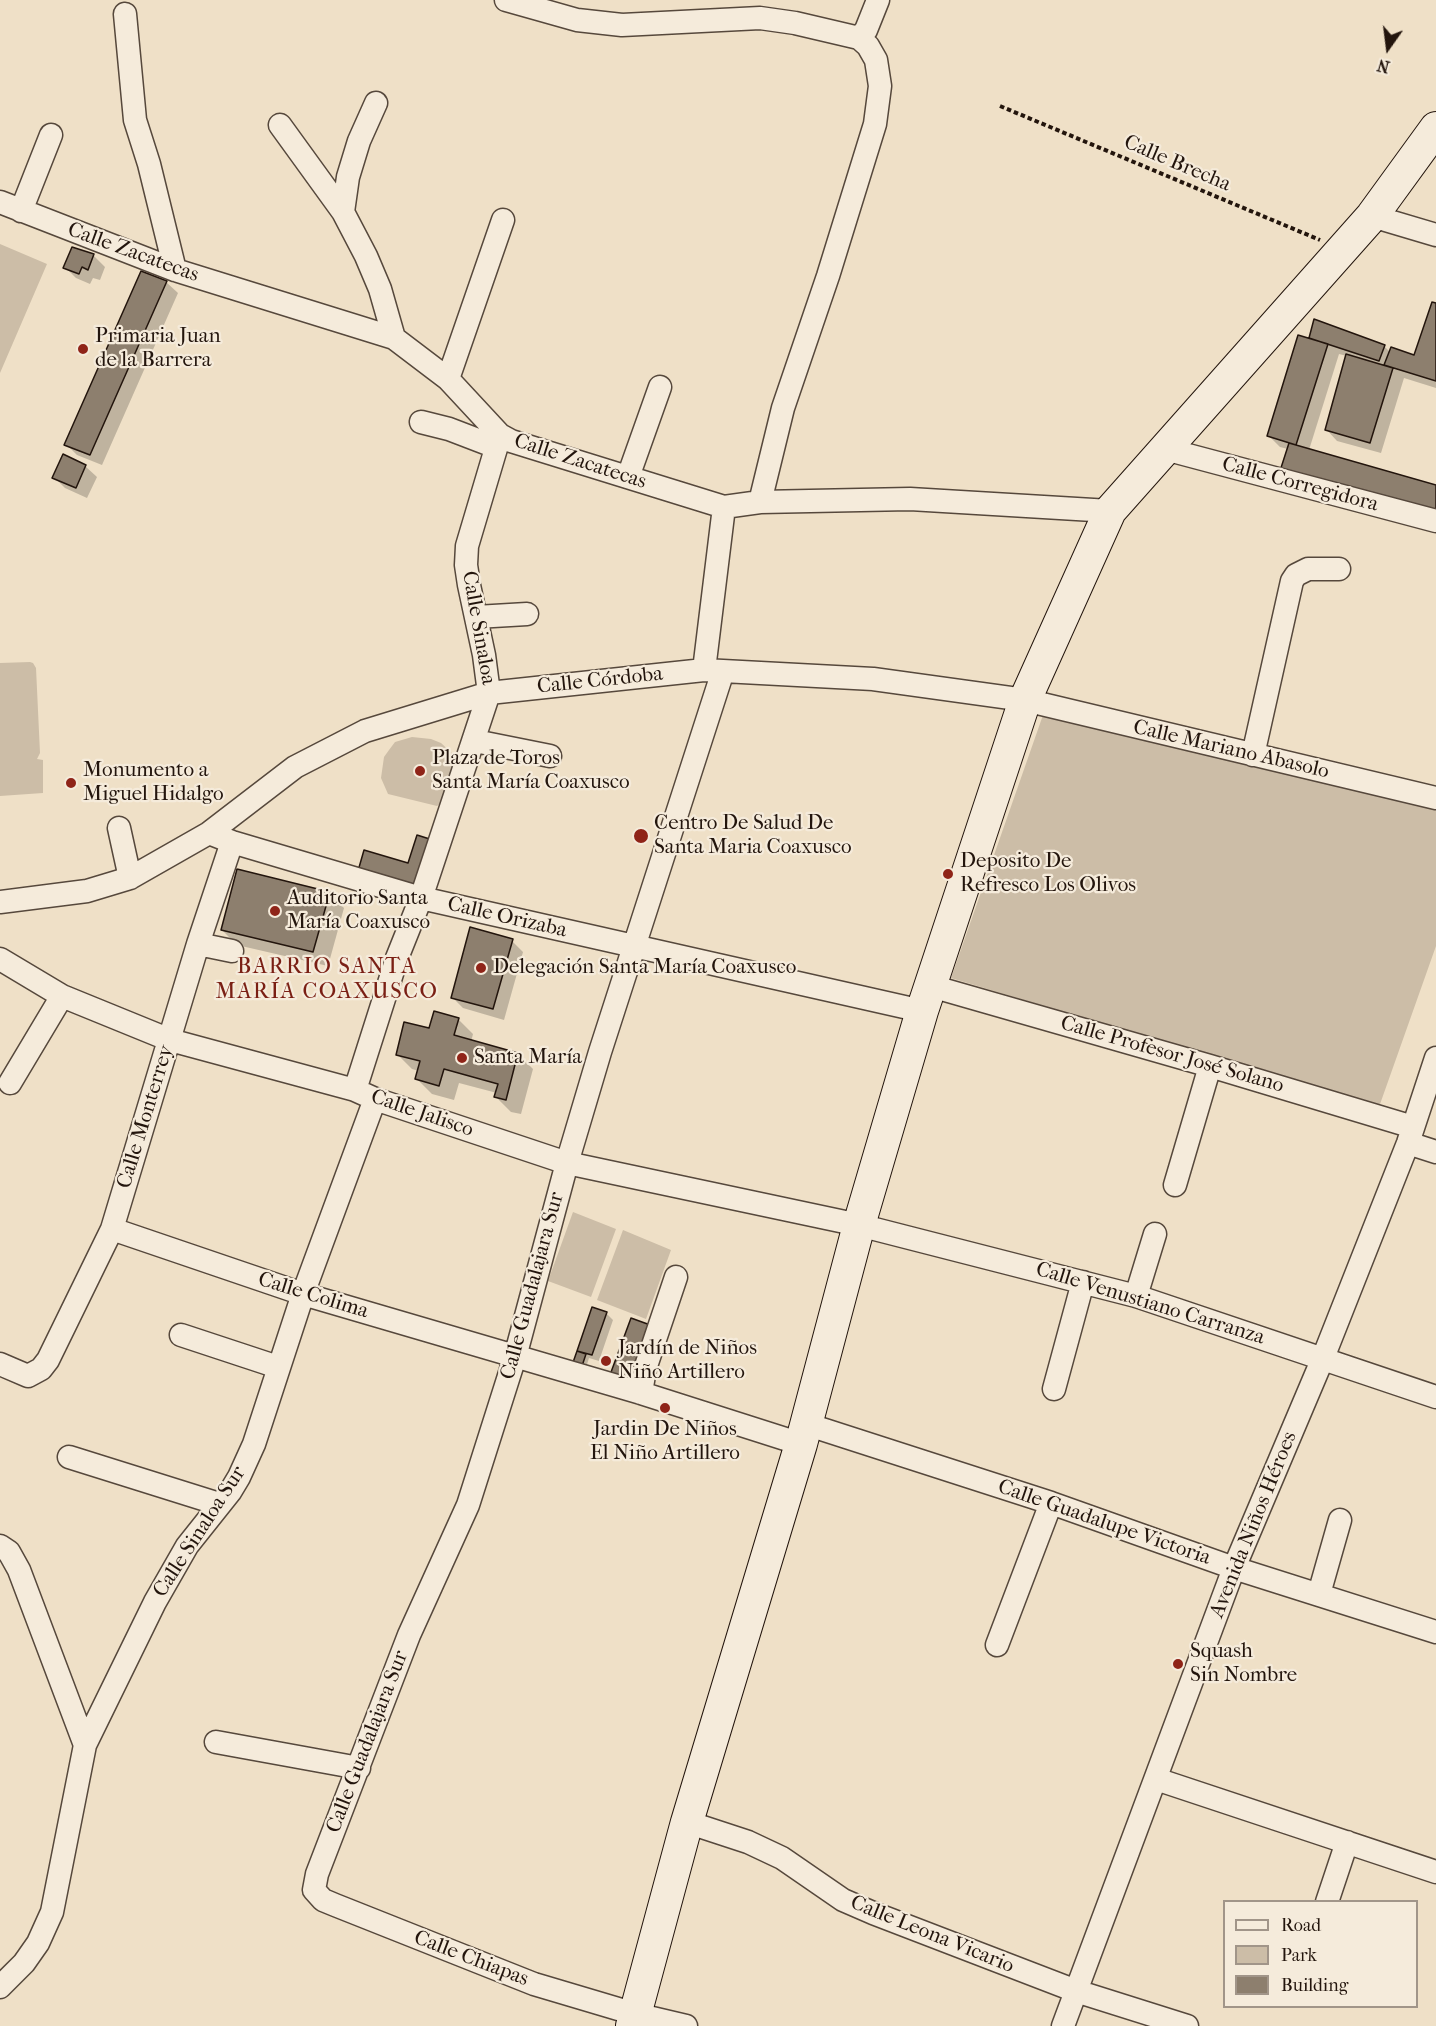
<!DOCTYPE html>
<meta charset="utf-8">
<style>
body{margin:0}
#map{position:relative;width:1436px;height:2026px;overflow:hidden;background:#efe0c7;font-family:"IM FELL French Canon",serif}
canvas{display:block}
.legend{position:absolute;left:1223px;top:1900px;width:195px;height:108px;box-sizing:border-box;background:#f5ebdb;border:2px solid #a19589;margin:0;padding:8px 10px;list-style:none;font-size:18px;color:#23150d}
.legend li{display:flex;align-items:center;gap:12px;height:30px}
.legend b{width:30px;border:2px solid #a19589}
.north{position:absolute;left:1358px;top:18px;width:60px;height:60px;-webkit-text-stroke:4px #f5ebdb;paint-order:stroke;rotate:194deg;font-size:16px;font-weight:700;line-height:24px;text-align:center;color:#23150d}
.north::after{content:'';display:block;margin:auto;width:21px;height:27px;background:#23150d;clip-path:polygon(50% 0,100% 100%,50% 72%,0 100%)}
</style>
<div id="map">
<canvas width="1436" height="2026"></canvas>
<ul class="legend">
<li><b style="height:8px;background:#f5ebdb"></b>Road</li>
<li><b style="height:16px;background:#ccbda7"></b>Park</li>
<li><b style="height:16px;background:#8d7f6e"></b>Building</li>
</ul>
<div class="north">N</div>
</div>
<script>
const g = document.querySelector('canvas').getContext('2d');
g.lineJoin = 'round';
function fill(path, color) { g.fillStyle = color; g.fill(path, 'evenodd'); }
const poly = rows => new Path2D(rows.map(r => 'M' + r).join(''));
function trace(path, color, width, dash) { g.strokeStyle = color; g.lineWidth = width; g.lineCap = dash ? 'butt' : 'round'; g.setLineDash(dash || []); g.stroke(path); }
function write(font, color, halo, rows, align = 'center') {
  g.font = font + ' "IM FELL French Canon",serif'; g.lineWidth = 4.5; g.setLineDash([]); g.textBaseline = 'middle'; g.strokeStyle = halo; g.fillStyle = color; for (const [text, x, y, turn = 0] of rows) {
    g.save(); g.translate(x, y); g.rotate((+turn || 0) * Math.PI / 180); g.textAlign = isNaN(turn) ? turn : align; if (halo) g.strokeText(text, 0, 0); g.fillText(text, 0, 0); g.restore();
  }
}
fill(poly([
 [0,244,47,264,0,373],
 [30,662,33,663,36,668,40,753,37,759,43,760,43,793,0,796,0,663],
 [1043,715,1436,810,1436,946,1379,1107,951,978],
 [412,737,431,739,441,743,454,755,459,767,443,802,437,806,388,794,381,778,384,757,389,750,395,742],
 [573,1212,616,1229,591,1297,548,1281],
 [623,1230,671,1250,646,1319,597,1300]
]), '#ccbda7');
fill(poly([
 [73,249,94,256,105,267,100,280,93,278,90,284,76,278,65,267],
 [166,282,178,293,102,465,77,455,66,444],
 [1436,304,1436,388,1404,378,1381,453,1337,441,1326,429,1347,356,1339,354,1309,450,1436,487,1280,447,1269,436,1310,340,1315,321,1384,346,1390,352,1414,357],
 [85,466,97,477,87,498,65,488,54,477],
 [329,893,344,908,328,966,237,945,222,930],
 [512,941,523,952,504,1020,463,1008,452,997],
 [458,1019,473,1034,471,1042,518,1054,533,1069,521,1114,511,1112,496,1097,497,1093,459,1083,454,1100,432,1094,417,1079,419,1071,412,1069,397,1054,430,1030],
 [593,1309,606,1313,613,1320,599,1361,589,1358,583,1377,572,1371]
]), '#0003');
const building = poly([
 [72,247,94,254,88,270,82,267,79,274,63,268,72,247],
 [141,271,167,281,90,455,64,445,141,271],
 [1432,302,1436,303,1436,381,1384,365,1391,347,1414,355,1432,302],
 [1314,319,1385,345,1379,361,1309,338,1314,319],
 [1298,335,1328,344,1296,445,1267,436,1298,335],
 [1346,354,1393,368,1370,443,1325,430,1346,354],
 [1289,443,1436,485,1436,519,1279,474,1289,443],
 [63,454,86,465,76,488,52,478,63,454],
 [417,835,436,841,420,896,356,878,364,850,408,863,417,835],
 [237,869,330,892,313,952,221,930,237,869],
 [470,927,513,939,493,1009,451,998,470,927],
 [434,1011,459,1018,454,1035,518,1053,506,1100,494,1097,498,1084,444,1069,439,1086,415,1079,420,1061,396,1055,404,1022,429,1028,434,1011],
 [592,1307,607,1312,592,1355,577,1351,592,1307],
 [631,1318,653,1326,632,1390,607,1383,631,1318],
 [577,1351,586,1354,579,1375,570,1371,577,1351]
]);
fill(building, '#8d7f6e');
trace(building, '#23150d', 1.5);
const street = poly([
 [506,0,577,20,622,25,760,18,795,23,859,38,868,46,876,60,880,86,875,124,828,276,783,408,760,502],
 [125,14,135,120,149,164,175,270],
 [859,38,866,30,878,0],
 [280,125,343,212,366,256,380,289,394,338],
 [0,202,175,270,394,338,448,379,500,435,511,441,724,507,760,502,910,499,1110,511],
 [21,211,51,135],
 [343,212,348,177,359,141,376,103],
 [1372,216,1436,235],
 [448,379,503,220],
 [421,422,449,429,496,447],
 [1165,449,1436,521],
 [628,477,660,387],
 [476,617,527,614],
 [704,670,724,507],
 [475,741,550,756],
 [1253,755,1292,581,1296,575,1308,569,1339,569],
 [119,828,130,878],
 [209,833,232,842,421,898,922,1011],
 [0,902,87,891,130,878,209,833,295,767,365,731,489,693,704,670,873,679,1025,700,1436,798],
 [198,944,232,951],
 [0,959,62,996,170,1040,355,1090,375,1099,567,1163,859,1225,1136,1296,1436,1397],
 [931,986,1210,1066,1413,1127],
 [10,1083,62,996],
 [355,1090,397,958,421,898,489,693,484,655,469,585,466,565,467,546,500,435],
 [1408,1143,1436,1152],
 [1175,1185,1210,1066],
 [112,1229,303,1294,641,1393,801,1444],
 [1136,1296,1155,1234],
 [181,1335,278,1367],
 [0,1364,28,1376,41,1369,48,1360,112,1229,198,944,232,842],
 [1054,1389,1083,1282],
 [641,1393,645,1369,676,1277],
 [806,1424,1051,1503,1234,1568,1436,1632],
 [69,1457,219,1504],
 [0,1546,9,1552,19,1570,85,1745],
 [1319,1594,1340,1520],
 [997,1645,1051,1503],
 [216,1742,359,1768],
 [1156,1779,1436,1872],
 [687,1822,748,1842,782,1858,843,1900,873,1913,1076,1991,1187,2026],
 [1327,1902,1347,1842],
 [0,1987,24,1963,38,1943,52,1912,85,1745,155,1602,187,1546,230,1492,239,1477,254,1444,303,1294,375,1099],
 [686,2026,635,2014,534,1984,335,1905,323,1900,314,1890,317,1874,409,1635,468,1505,515,1357,567,1163,600,1052,723,671],
 [1063,2026,1234,1568,1323,1358,1408,1143,1436,1058]
]);
const secondary = poly([
 [632,2026,687,1822,801,1444,859,1225,922,1011,1025,700,1110,511,1372,216,1436,128]
]);
trace(street, '#56483c', 25);
trace(secondary, '#23150d', 34);
trace(poly([
 [1000,106,1320,240]
]), '#23150d', 4, [4.5, 3]);
trace(street, '#f5ebdb', 22);
trace(secondary, '#f5ebdb', 32);
for (const [x, y, r, color] of [
 [83,349,6,"#8f2418"],
 [420,771,6,"#8f2418"],
 [71,783,6,"#8f2418"],
 [641,836,8,"#8f2418"],
 [948,874,6,"#8f2418"],
 [275,911,6,"#8f2418"],
 [481,968,6,"#8f2418"],
 [462,1058,6,"#8f2418"],
 [606,1361,6,"#8f2418"],
 [665,1408,6,"#8f2418"],
 [1178,1664,6,"#8f2418"]
]) { const dot = new Path2D(); dot.arc(x, y, r, 0, 2 * Math.PI); g.fillStyle = color; g.fill(dot); trace(dot, '#f5ebdb', 2); }
write('21px', '#23150d', '#f5ebdb', [
 ["Calle Brecha",1177,164,23],
 ["Calle Zacatecas",133,253,20],
 ["Calle Zacatecas",580,462,18],
 ["Calle Corregidora",1300,485,15],
 ["Calle Sinaloa",478,628,80],
 ["Calle Córdoba",600,681,-6],
 ["Calle Mariano Abasolo",1231,750,13],
 ["Calle Orizaba",507,918,13],
 ["Calle Profesor José Solano",1172,1055,16],
 ["Calle Jalisco",422,1114,19],
 ["Calle Monterrey",146,1117,-73],
 ["Calle Guadalajara Sur",533,1286,-75],
 ["Calle Colima",313,1296,17],
 ["Calle Venustiano Carranza",1150,1304,17],
 ["Calle Guadalupe Victoria",1104,1523,19],
 ["Avenida Niños Héroes",1254,1525,-68],
 ["Calle Sinaloa Sur",200,1532,-57],
 ["Calle Guadalajara Sur",368,1742,-69],
 ["Calle Leona Vicario",932,1935,22],
 ["Calle Chiapas",471,1959,21]
]);
write('21px', '#23150d', '#f5ebdb', [
 ["Primaria Juan",95,337],
 ["de la Barrera",95,361],
 ["Plaza de Toros",432,759],
 ["Santa María Coaxusco",432,783],
 ["Monumento a",83,771],
 ["Miguel Hidalgo",83,795],
 ["Centro De Salud De",654,824],
 ["Santa Maria Coaxusco",654,848],
 ["Deposito De",960,862],
 ["Refresco Los Olivos",960,886],
 ["Auditorio Santa",287,899],
 ["María Coaxusco",287,923],
 ["Delegación Santa María Coaxusco",493,968],
 ["Santa María",474,1058],
 ["Jardín de Niños",618,1349],
 ["Niño Artillero",618,1373],
 ["Jardin De Niños",665,1430,"center"],
 ["El Niño Artillero",665,1454,"center"],
 ["Squash",1190,1652],
 ["Sin Nombre",1190,1676]
], 'left');
g.letterSpacing = '1.5px';
write('22px', '#7a1f14', '#f5ebdb', [
 ["BARRIO SANTA",327,968],
 ["MARÍA COAXUSCO",327,993]
]);
g.letterSpacing = '0px';
</script>
